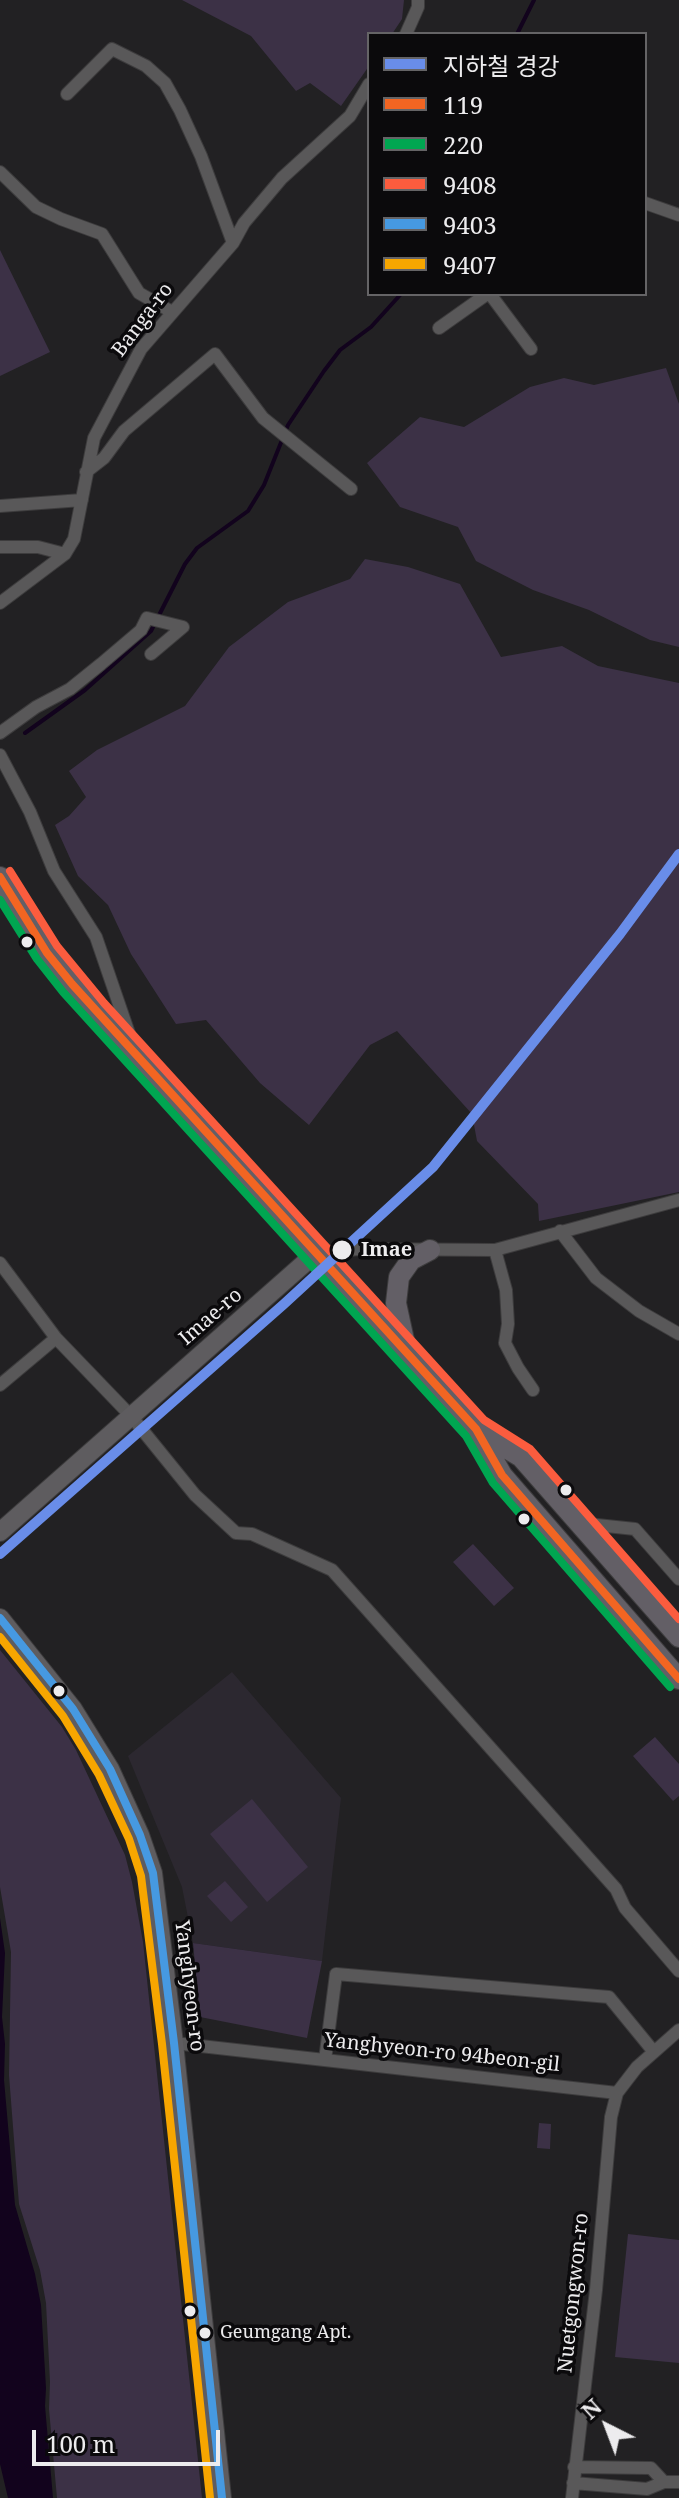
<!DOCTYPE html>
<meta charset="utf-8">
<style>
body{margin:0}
#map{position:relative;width:679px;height:2498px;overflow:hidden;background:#222123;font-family:"Noto Serif","Noto Sans KR",serif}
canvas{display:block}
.legend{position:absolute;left:367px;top:32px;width:280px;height:264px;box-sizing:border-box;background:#0b0a0c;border:2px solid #656466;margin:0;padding:10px 14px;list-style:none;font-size:24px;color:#edecee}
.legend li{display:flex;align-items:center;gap:16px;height:40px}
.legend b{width:40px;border:2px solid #656466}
.north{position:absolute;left:567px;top:2386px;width:80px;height:80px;-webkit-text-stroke:6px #0b0a0c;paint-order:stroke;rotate:318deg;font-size:22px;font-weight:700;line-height:32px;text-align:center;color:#edecee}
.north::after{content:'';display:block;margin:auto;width:28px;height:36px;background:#edecee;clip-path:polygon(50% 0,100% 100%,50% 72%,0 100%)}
.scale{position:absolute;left:32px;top:2430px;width:188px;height:36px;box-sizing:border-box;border:4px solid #edecee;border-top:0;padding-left:10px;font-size:24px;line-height:28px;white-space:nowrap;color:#edecee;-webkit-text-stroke:6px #0b0a0c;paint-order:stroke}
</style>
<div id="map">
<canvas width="679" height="2498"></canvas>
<ul class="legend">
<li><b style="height:10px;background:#698de9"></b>지하철 경강</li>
<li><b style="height:10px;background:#f26522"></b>119</li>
<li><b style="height:10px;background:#00a651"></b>220</li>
<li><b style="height:10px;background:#fb5c3e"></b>9408</li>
<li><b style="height:10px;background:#4699e1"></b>9403</li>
<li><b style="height:10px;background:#f7a600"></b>9407</li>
</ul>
<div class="north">N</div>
<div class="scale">100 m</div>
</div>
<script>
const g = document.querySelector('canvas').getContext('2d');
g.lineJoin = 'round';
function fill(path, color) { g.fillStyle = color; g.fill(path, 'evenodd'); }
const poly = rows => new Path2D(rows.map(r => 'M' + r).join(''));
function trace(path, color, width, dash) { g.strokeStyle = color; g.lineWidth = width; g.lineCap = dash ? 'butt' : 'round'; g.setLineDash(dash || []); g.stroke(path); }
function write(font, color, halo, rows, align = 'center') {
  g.font = font + ' "Noto Serif",serif'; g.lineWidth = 7; g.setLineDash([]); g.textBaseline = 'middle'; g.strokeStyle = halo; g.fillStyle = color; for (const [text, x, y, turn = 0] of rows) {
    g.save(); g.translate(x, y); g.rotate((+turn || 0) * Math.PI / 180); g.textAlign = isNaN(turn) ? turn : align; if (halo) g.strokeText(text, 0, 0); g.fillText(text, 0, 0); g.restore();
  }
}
fill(poly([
 [232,1672,341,1798,322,1961,193,1943,182,1887,128,1756]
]), '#2c2830');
fill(poly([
 [182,0,404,0,402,19,392,34,369,34,369,66,341,106,310,83,296,91,251,36],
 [0,250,50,352,0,376],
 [666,368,679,404,679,647,650,640,589,610,533,590,476,561,458,527,400,507,367,463,420,417,464,427,530,387,564,378,594,385],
 [365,559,408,567,460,584,501,657,562,646,598,666,679,683,679,1192,539,1221,538,1204,477,1141,472,1114,397,1031,370,1045,309,1125,260,1083,206,1020,176,1024,131,954,108,905,78,876,55,825,69,816,86,797,69,771,97,750,185,706,229,647,288,602,350,579],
 [473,1544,514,1588,494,1606,453,1562],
 [0,1650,62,1727,76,1750,125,1855,132,1882,143,1942,202,2498,57,2498,49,2409,50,2382,46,2303,40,2270,19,2204,9,2075,11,1952,0,1887],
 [655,1737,679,1764,679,1796,673,1801,633,1756],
 [252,1799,308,1867,267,1902,210,1834],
 [225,1881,248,1907,231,1922,207,1896],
 [193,1943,322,1961,307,2038,200,2017],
 [539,2123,551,2124,550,2149,537,2148],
 [628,2234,679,2240,679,2363,615,2357]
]), '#3c3146');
fill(poly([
 [0,1918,5,1953,2,2017,5,2044,4,2080,15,2205,35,2274,41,2305,46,2388,45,2406,53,2498,8,2498,0,2464]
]), '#12031d');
trace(poly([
 [517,34,534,0],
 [25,733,85,690,151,631,185,564,197,548,248,511,264,485,288,425,324,371,340,350,371,327,401,294]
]), '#12031d', 4);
const street = poly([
 [406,34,418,7,418,0],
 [67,94,112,49,146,66,165,83,180,110,201,156,233,243],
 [0,172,36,207,61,219,102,234,139,293,172,312],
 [645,203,679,215],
 [490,294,531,349],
 [439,328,487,294],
 [86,472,104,458,124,431,215,354,263,418,351,489],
 [0,506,82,500],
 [0,547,38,547,65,554],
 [0,603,65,554,74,539,94,438,141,349,233,243,244,223,282,178,350,116,369,84],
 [0,733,36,707,70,689,101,664,141,630,147,618,183,627,151,654],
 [0,755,30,812,54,871,96,937,133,1045],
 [560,1231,596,1278,639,1311,679,1334],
 [495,1250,506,1290,508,1324,505,1343,518,1368,533,1390],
 [316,1253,359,1249,495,1250,679,1200],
 [0,1263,56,1338,131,1416,195,1495,236,1533,252,1534,332,1570,616,1889,625,1908,679,1971],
 [0,1385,56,1338],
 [578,1523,635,1529,679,1579],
 [174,2043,617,2093,637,2067,679,2030],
 [325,2060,336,1974,609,1997,654,2052],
 [574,2467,651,2468,664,2482],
 [573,2483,647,2489,664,2482,679,2482],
 [572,2498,596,2290,611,2117,617,2093]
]);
const secondary = poly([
 [0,1532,316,1253],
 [0,1618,73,1709,110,1769,140,1835,153,1873,174,2043,222,2498]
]);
const primary = poly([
 [0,877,47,953,72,984,476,1429,502,1475,679,1679],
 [407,1354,396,1303,399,1277,411,1260,430,1250],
 [479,1432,521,1457,679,1637]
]);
trace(street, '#3d3c3d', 14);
trace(secondary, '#3d3c3d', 20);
trace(primary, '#3d3c3d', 22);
trace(street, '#595859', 12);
trace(secondary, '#5e5c5f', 18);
trace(primary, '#635f66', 20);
trace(poly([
 [0,877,47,953,72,984,476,1429,502,1475,679,1679]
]), '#f26522', 8);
trace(poly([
 [0,900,37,959,63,992,466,1436,493,1483,670,1687]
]), '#00a651', 8);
trace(poly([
 [10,871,57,946,104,1003,484,1420,530,1449,679,1619]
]), '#fb5c3e', 8);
trace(poly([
 [0,1618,73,1709,110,1769,140,1835,153,1873,174,2043,222,2498]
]), '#4699e1', 8);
trace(poly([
 [0,1637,63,1716,99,1775,129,1839,141,1876,162,2044,210,2498]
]), '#f7a600', 8);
trace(poly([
 [0,1554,284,1304,433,1167,620,934,679,854]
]), '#698de9', 10);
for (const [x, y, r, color] of [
 [27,942,7,"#edecee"],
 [342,1250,11,"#edecee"],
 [566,1490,7,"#edecee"],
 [524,1519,7,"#edecee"],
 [59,1691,7,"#edecee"],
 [190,2311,7,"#edecee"],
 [205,2333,7,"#edecee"]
]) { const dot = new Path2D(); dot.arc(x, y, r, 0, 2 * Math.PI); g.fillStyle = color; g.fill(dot); trace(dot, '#0b0a0c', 3); }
write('18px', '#edecee', '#0b0a0c', [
 ["Geumgang Apt.",220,2333]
], 'left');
write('20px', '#edecee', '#0b0a0c', [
 ["Banga-ro",143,320,-53],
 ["Imae-ro",211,1317,-41],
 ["Yanghyeon-ro",189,1986,83],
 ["Yanghyeon-ro 94beon-gil",442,2053,6],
 ["Nuetgongwon-ro",574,2293,-84]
]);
write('bold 20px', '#edecee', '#0b0a0c', [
 ["Imae",361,1250]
], 'left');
</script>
